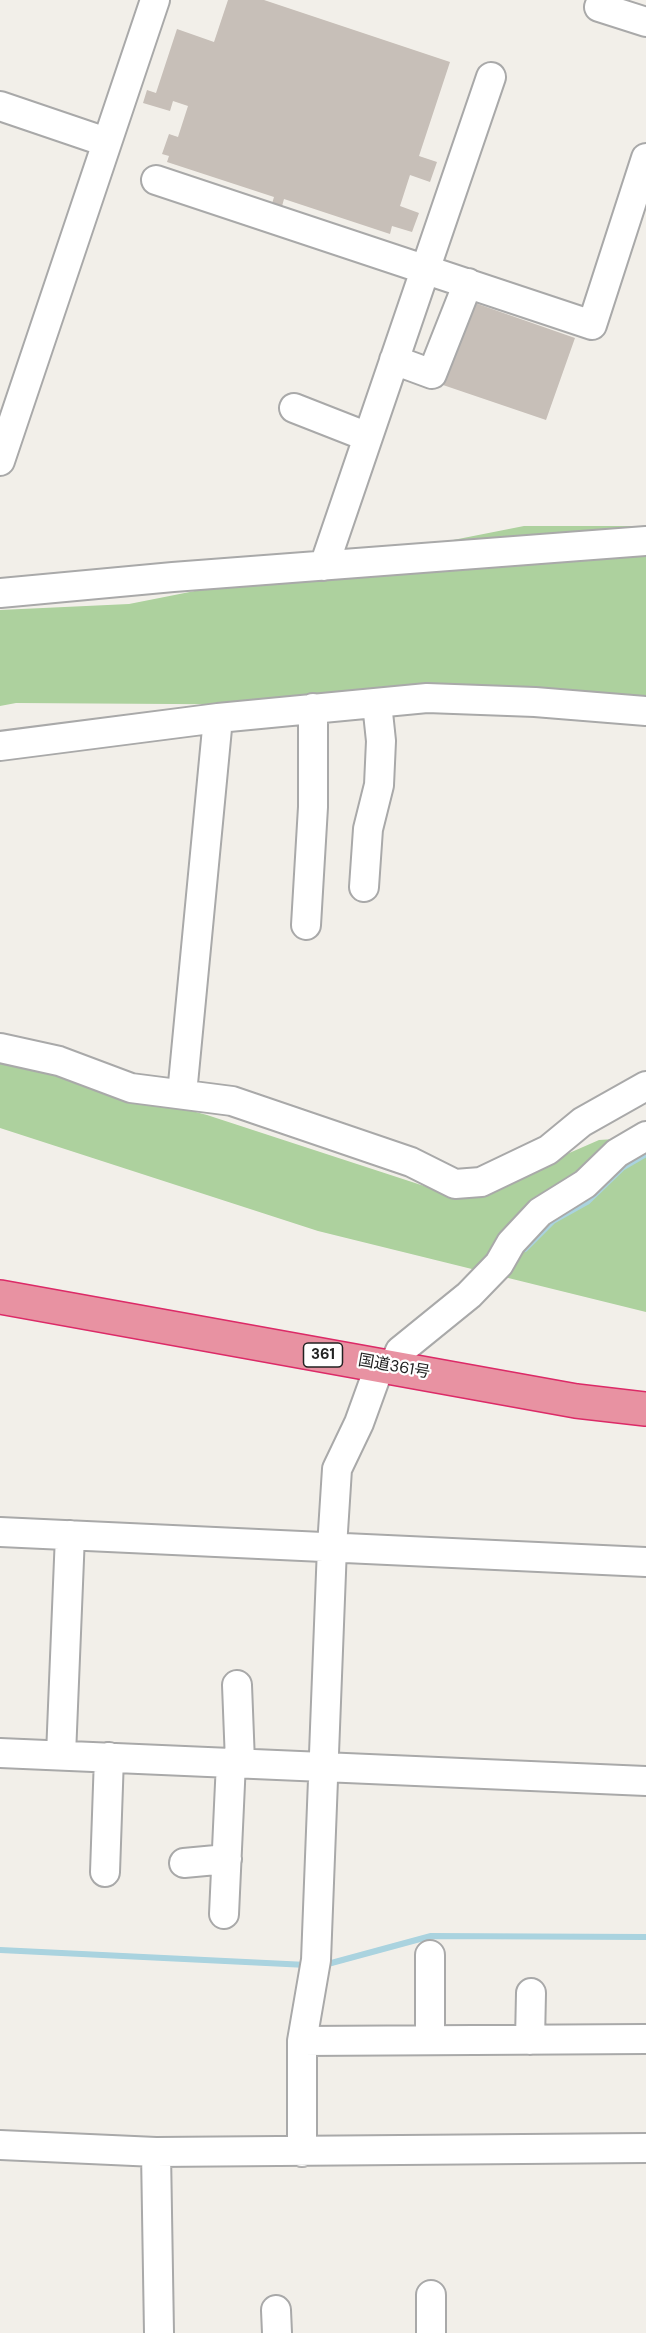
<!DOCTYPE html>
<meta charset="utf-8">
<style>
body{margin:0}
canvas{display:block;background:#f2efe9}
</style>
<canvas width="646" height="2333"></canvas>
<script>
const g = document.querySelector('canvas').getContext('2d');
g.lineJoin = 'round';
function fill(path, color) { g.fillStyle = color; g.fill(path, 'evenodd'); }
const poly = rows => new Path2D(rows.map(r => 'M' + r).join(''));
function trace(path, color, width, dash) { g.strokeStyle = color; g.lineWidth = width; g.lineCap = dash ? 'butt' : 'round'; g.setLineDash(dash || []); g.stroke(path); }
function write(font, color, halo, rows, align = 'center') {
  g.font = font + ' "DM Sans","Noto Sans JP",sans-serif'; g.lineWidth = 4.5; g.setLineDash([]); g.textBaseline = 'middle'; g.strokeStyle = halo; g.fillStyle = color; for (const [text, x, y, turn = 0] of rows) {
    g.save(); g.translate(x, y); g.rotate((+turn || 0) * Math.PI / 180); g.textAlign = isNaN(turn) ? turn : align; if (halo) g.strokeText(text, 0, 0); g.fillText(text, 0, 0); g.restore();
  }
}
fill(poly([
 [524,526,646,526,646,707,16,703,0,706,0,610,129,604],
 [0,1059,207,1115,464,1199,599,1140,646,1137,646,1312,318,1231,0,1128]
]), '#add19e');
trace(poly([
 [525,1249,553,1221,587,1202,622,1168,646,1154],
 [0,1950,307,1965],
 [324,1965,431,1936,646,1937]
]), '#aad3df', 6);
fill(poly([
 [228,0,264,0,450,62,419,156,437,162,430,182,410,175,400,206,419,213,412,232,392,226,390,234,284,199,281,210,271,207,274,197,167,162,169,156,162,154,169,134,178,137,188,106,173,101,170,111,143,103,147,90,156,93,177,29,214,42],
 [472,302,575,338,546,420,443,385]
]), '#c7bfb8');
const minor = poly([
 [602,0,599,7,646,22],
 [0,106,106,142],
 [156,180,592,325,646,158],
 [394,360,432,374,468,283],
 [294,408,368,437],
 [0,461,155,0],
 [324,566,491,77],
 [0,593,173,577,646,541],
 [0,746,218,718,427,698,535,702,646,711],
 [364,887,368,829,379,785,381,741,377,703],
 [306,925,313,807,313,708],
 [0,1048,59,1061,131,1088,232,1101,411,1162,455,1184,481,1182,548,1150,582,1122,646,1086],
 [182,1094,218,718],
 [393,1367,400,1351,469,1295,499,1264,511,1243,540,1212,585,1184,617,1153,646,1136],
 [0,1532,646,1562],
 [237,1685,240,1762],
 [0,1753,646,1781],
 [61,1755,70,1535],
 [184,1863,227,1859],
 [105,1872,109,1757],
 [224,1914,231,1762],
 [430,1955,430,2040],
 [530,2040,531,1993],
 [302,2041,646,2039],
 [0,2145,156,2152,646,2148],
 [156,2152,159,2333],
 [302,2152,302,2041,316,1960,332,1547,337,1469,359,1423,380,1365],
 [431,2295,431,2333],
 [276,2310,277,2333]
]);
const highway = poly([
 [0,1297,576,1401,646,1409]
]);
trace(minor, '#a9a9a9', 32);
trace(highway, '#dc2a67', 36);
trace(minor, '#fff', 28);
trace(highway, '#e892a2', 33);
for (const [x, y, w] of [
 [323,1355,39]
]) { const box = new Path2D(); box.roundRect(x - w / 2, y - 12, w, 24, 4.5); g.fillStyle = '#fff'; g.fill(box); trace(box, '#222', 1.5); }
write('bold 15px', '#222', null, [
 ["361",323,1355]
]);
write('16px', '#222', '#fff', [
 ["国道361号",394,1367,10]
]);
</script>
